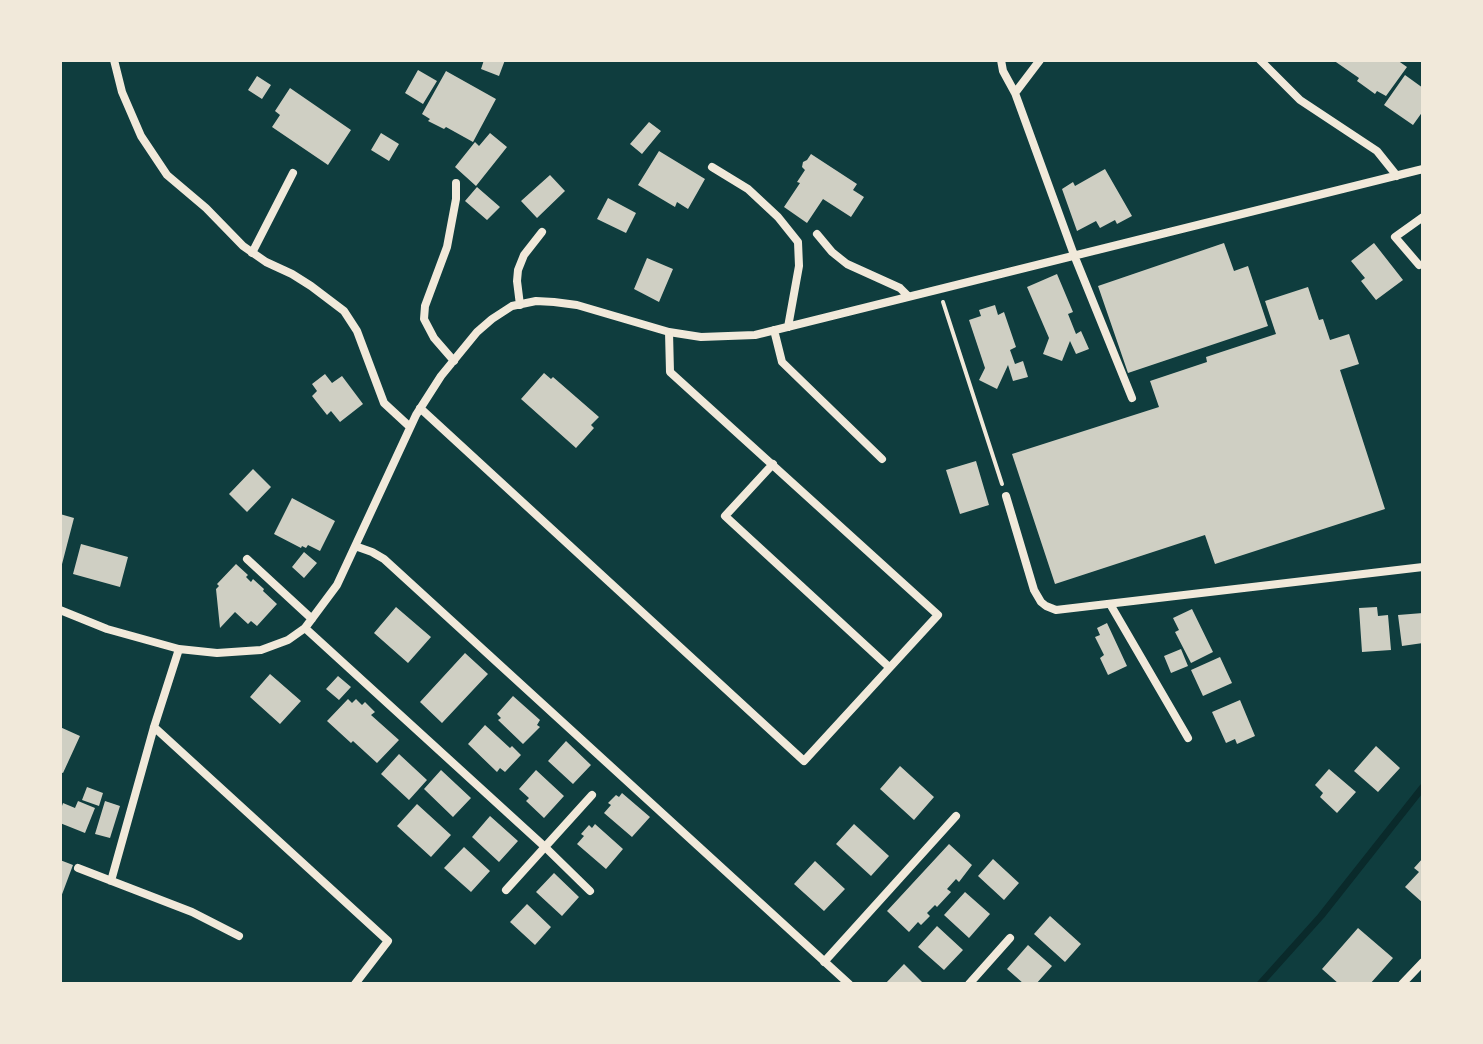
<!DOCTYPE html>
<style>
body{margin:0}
#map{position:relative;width:1483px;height:1044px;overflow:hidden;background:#0f3d3e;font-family:Cabin,sans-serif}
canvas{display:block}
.frame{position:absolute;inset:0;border:62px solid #f1e9da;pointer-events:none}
</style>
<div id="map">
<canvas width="1483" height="1044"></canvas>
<div class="frame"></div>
</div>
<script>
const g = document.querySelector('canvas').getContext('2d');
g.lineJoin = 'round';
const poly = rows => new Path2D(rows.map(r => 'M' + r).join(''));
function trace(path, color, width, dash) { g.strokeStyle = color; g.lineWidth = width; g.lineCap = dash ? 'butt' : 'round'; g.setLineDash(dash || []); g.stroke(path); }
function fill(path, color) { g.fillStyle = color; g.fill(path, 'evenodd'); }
trace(poly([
 [1260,984,1321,916,1423,787]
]), '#0a2a2b', 7);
fill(poly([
 [484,60,505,60,499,76,481,69],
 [1333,60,1397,60,1407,67,1386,96,1377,91,1375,94,1357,81,1359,78],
 [418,70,437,81,423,104,405,93],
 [446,71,496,99,473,142,446,127,444,129,428,121,430,119,422,114],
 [1405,75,1423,88,1423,111,1413,125,1384,105],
 [257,76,271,85,262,99,248,90],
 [290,88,351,130,328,165,272,127,280,115,275,111],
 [649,122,661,131,642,154,630,144],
 [381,133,399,144,389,161,371,150],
 [490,133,507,147,476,186,455,167,475,142,479,146],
 [659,151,705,179,688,209,677,202,675,207,638,185],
 [811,154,857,184,853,190,864,197,851,217,823,199,807,223,784,207,800,183,797,182,805,170,802,167,803,162,807,160],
 [1105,169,1132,216,1117,224,1115,220,1100,228,1096,221,1077,231,1062,189,1073,182,1075,186],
 [550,175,565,191,537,218,521,201],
 [477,187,500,207,487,220,465,201],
 [608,198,636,213,626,233,597,219],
 [1224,243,1234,271,1248,266,1268,326,1128,373,1098,286],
 [1374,243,1403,280,1376,300,1361,281,1365,278,1351,261],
 [647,258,673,269,659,302,634,289],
 [1057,274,1073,312,1068,314,1076,334,1081,331,1089,349,1076,354,1070,341,1062,361,1043,354,1049,338,1027,287],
 [1308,287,1319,320,1323,319,1330,340,1349,334,1359,364,1340,370,1385,509,1215,564,1205,535,1055,584,1012,454,1159,407,1150,381,1207,362,1206,357,1276,334,1265,301],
 [995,305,998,315,1004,312,1016,347,1010,350,1015,364,1023,361,1028,377,1013,381,1008,365,997,389,979,380,985,368,969,320,981,316,979,310],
 [544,373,551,379,553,377,599,417,591,425,594,428,576,448,521,399],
 [325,374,332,383,342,376,363,404,340,422,331,411,327,415,312,396,317,391,312,384],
 [976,461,989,505,960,514,946,470],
 [253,469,271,487,247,512,229,494],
 [292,498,335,521,320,551,308,545,306,548,302,546,301,548,274,534],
 [60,514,74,518,61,568,60,568],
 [81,544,128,557,120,587,73,574],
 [304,552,317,563,304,578,292,567],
 [236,564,248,575,246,577,251,582,253,579,264,589,263,591,277,604,257,626,251,621,248,624,235,612,220,628,216,589,219,586,217,584],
 [396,607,431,637,408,663,374,633],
 [1377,607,1378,616,1388,615,1391,650,1362,652,1359,608],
 [1192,609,1213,652,1191,663,1175,632,1179,630,1173,618],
 [1423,613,1423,643,1402,646,1398,615],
 [1107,623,1127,666,1108,675,1100,658,1104,655,1095,637,1100,635,1097,628],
 [1181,649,1188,666,1171,673,1164,656],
 [465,653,488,674,442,723,420,702],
 [1220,657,1232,683,1203,696,1191,670],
 [270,674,301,701,280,724,250,697],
 [338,676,351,687,339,700,326,689],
 [513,696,540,720,537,725,540,727,523,744,498,720,501,718,497,714],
 [348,699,352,703,356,699,362,705,365,702,375,712,371,715,399,740,377,763,353,741,351,743,327,721],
 [1240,700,1255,736,1237,744,1235,739,1226,743,1212,712],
 [485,725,510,748,512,746,521,755,505,772,500,768,497,772,468,744],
 [60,727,80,736,63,773,60,772],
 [566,741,591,765,573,784,548,761],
 [1376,746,1400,768,1378,792,1354,771],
 [399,754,427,780,409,800,381,774],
 [900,766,934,797,914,820,880,789],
 [1329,769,1356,792,1337,813,1320,797,1323,793,1315,785],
 [441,770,471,798,453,817,424,789],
 [536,770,564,796,544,818,526,801,529,798,519,789],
 [87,787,103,793,99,806,82,800],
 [622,793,650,817,632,837,604,813,611,805,608,803,616,795,619,797],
 [78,801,95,808,85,833,60,823,60,812,63,803,75,808],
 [105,801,120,806,110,838,95,834],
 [417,804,451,835,431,857,397,826],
 [490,816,518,841,499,862,472,837],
 [595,824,623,849,606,869,577,844,584,836,581,834,589,825,592,828],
 [854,824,889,856,871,876,836,844],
 [949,844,972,865,959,882,956,879,947,889,951,892,937,907,935,905,927,913,930,916,921,925,918,922,909,932,887,911],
 [464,847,490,871,471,892,444,868],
 [1423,858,1423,903,1405,887,1419,872,1414,868],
 [993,859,1019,883,1004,900,978,876],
 [60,860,73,865,61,897,60,897],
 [815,861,845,889,824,911,794,884],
 [554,873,579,897,562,916,536,892],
 [965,892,990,914,969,938,944,915],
 [527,904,551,927,535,945,510,922],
 [1050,916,1081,944,1065,962,1034,934],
 [937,926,963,950,944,970,918,947],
 [1358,928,1393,958,1370,984,1339,984,1322,969],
 [1028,945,1052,966,1036,984,1024,984,1007,969],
 [904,964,924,984,885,984]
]), '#cfcfc3');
trace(poly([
 [943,302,1002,484]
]), '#f1e9da', 4);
trace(poly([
 [114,60,122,92,141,136,167,175,206,208,243,246,266,262,292,274,311,286,344,311,357,331,384,403,410,427],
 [1001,60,1003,71,1015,93],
 [1040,60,1015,93,1074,255,1132,398],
 [1260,60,1300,100,1377,151,1397,176],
 [712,167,748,189,778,217,798,242,799,266,788,327],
 [817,234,832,252,847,264,900,288,908,296],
 [252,253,293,173],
 [1419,265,1395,237,1423,217],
 [520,305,517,281,518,270,524,255,542,232],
 [774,330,782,362,882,459],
 [454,361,434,338,424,319,425,306,447,247,456,199,456,183],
 [420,408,804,761,938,615,670,372,669,332],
 [773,464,725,516,889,667],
 [1006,496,1034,590,1041,602,1046,606,1056,610,1423,567],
 [355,546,372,552,384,559,849,984],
 [247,559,312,619],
 [1110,604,1188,738],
 [60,610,107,629,179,649,217,653,261,650,288,640,305,628,337,585,416,415,441,376,477,332,492,319,512,306,536,301,554,302,577,305,669,332,701,337,755,335,1423,169],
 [305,628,545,847,590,891],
 [154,727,388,941,355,984],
 [78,868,192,912,239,936],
 [111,881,154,727,179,649],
 [506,890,592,795],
 [824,962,956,816],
 [969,984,1010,938],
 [1402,984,1423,962]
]), '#f1e9da', 8);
</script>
